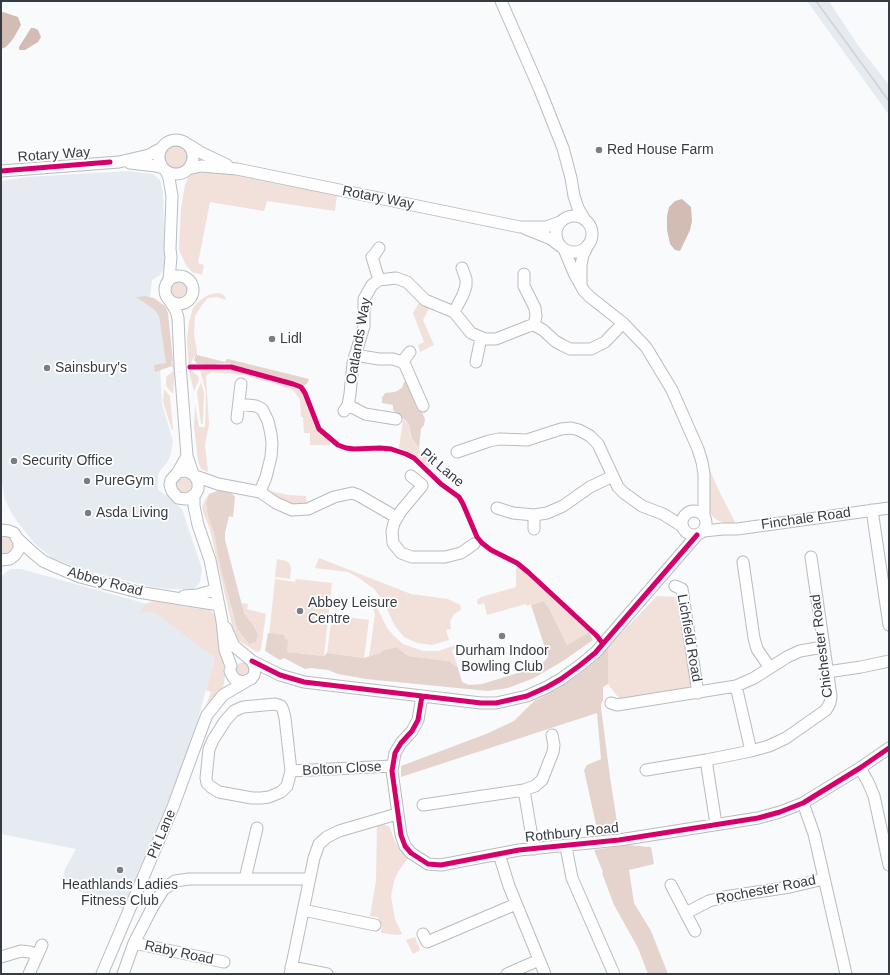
<!DOCTYPE html>
<style>
body{margin:0}
#map{position:relative;width:890px;height:975px;overflow:hidden;background:#f8fafc;font-family:Helvetica,sans-serif}
canvas{display:block}
.frame{position:absolute;inset:0;border:2px solid #363c44;pointer-events:none}
</style>
<div id="map">
<canvas width="890" height="975"></canvas>
<div class="frame"></div>
</div>
<script>
const g = document.querySelector('canvas').getContext('2d');
g.lineJoin = 'round';
function fill(path, color) { g.fillStyle = color; g.fill(path, 'evenodd'); }
const poly = rows => new Path2D(rows.map(r => 'M' + r).join(''));
function trace(path, color, width, dash) { g.strokeStyle = color; g.lineWidth = width; g.lineCap = dash ? 'butt' : 'round'; g.setLineDash(dash || []); g.stroke(path); }
function write(font, color, halo, rows, align = 'center') {
  g.font = font + ' Helvetica,sans-serif'; g.lineWidth = 3.5; g.setLineDash([]); g.textBaseline = 'middle'; g.strokeStyle = halo; g.fillStyle = color; for (const [text, x, y, turn = 0] of rows) {
    g.save(); g.translate(x, y); g.rotate((+turn || 0) * Math.PI / 180); g.textAlign = isNaN(turn) ? turn : align; if (halo) g.strokeText(text, 0, 0); g.fillText(text, 0, 0); g.restore();
  }
}
fill(poly([
 [807,1,829,1,857,44,889,85,889,115],
 [129,171,153,174,160,180,163,192,165,263,163,270,159,276,152,280,149,304,161,309,167,363,160,367,162,404,173,441,171,453,168,461,158,474,158,490,166,495,182,509,202,569,200,582,194,589,168,589,152,587,87,571,54,559,35,544,13,516,5,500,1,478,1,181,27,177],
 [11,569,21,569,151,605,215,658,199,715,184,764,123,909,62,884,65,869,76,849,1,834,1,577,7,571]
]), '#e6ebf2');
fill(poly([
 '165 157a12 12 0 1 1 24 0a12 12 0 1 1-24 0Z',
 [201,171,226,173,337,195,335,211,267,201,264,211,210,202,198,263,204,265,202,275,192,272,186,265,179,250,181,208,185,185,189,176],
 '171 290a8 8 0 1 1 16 0a8 8 0 1 1-16 0Z',
 [218,293,222,294,225,297,226,300,217,297,208,298,202,305,195,316,194,333,197,352,191,363,191,370,198,376,199,380,194,391,189,372,187,339,189,322,193,308,198,302,208,295],
 [420,301,430,307,423,320,434,345,420,352,418,345,424,342,413,313],
 [171,361,173,361,175,371,173,394,166,386,166,377,173,371],
 [200,370,233,370,294,386,304,394,315,427,330,441,330,445,310,445,310,433,304,433,303,417,301,417,300,399,292,389,244,375,212,372,206,376,209,424,205,445,208,472,205,471,201,469,198,461,194,427,195,405,199,427,205,427,206,392],
 [201,382,204,393,203,424,201,424,197,392],
 [164,389,170,396,173,430,172,430,163,402],
 [403,419,409,425,410,436,419,448,421,456,440,459,428,467,412,454,399,448],
 [709,468,719,491,736,524,724,523,717,520,712,516,710,512],
 '176 486a8 8 0 1 1 16 0a8 8 0 1 1-16 0Z',
 [269,491,288,495,306,496,307,506,288,505,268,492],
 [209,494,206,503,208,517,214,533,231,608,237,629,249,644,253,625,244,613,241,603,248,604,247,609,266,614,261,649,260,651,257,652,239,641,232,625,210,530,203,512,202,506,205,500],
 [5,535,11,538,14,544,12,550,9,552,3,554,1,553,1,536],
 [319,558,411,594,448,599,460,605,461,610,454,614,450,622,451,629,446,630,449,640,432,645,417,643,404,637,395,626,382,599,374,589,359,578,348,572,315,568],
 [277,559,286,561,290,564,291,569,290,579,275,577],
 [518,566,538,584,589,632,567,645,549,608,543,601,527,606,526,604,487,615,484,603,478,605,477,600,481,597,516,587,516,569],
 [275,579,295,582,296,579,332,583,324,656,287,652,268,646],
 [657,596,677,597,690,676,690,686,686,690,621,701,608,684,608,647],
 [373,599,387,628,394,636,403,644,423,651,438,651,456,645,457,648,452,650,458,668,449,661,408,656,397,647,384,650,380,653,369,657,375,614,371,602],
 [153,601,201,609,201,606,209,609,215,616,224,663,225,677,223,688,202,717,211,692,206,690,215,658,156,613,148,611,138,614,146,604],
 [332,615,369,620,364,658,327,653],
 '236 669a7 7 0 1 1 14 0a7 7 0 1 1-14 0Z',
 [380,824,389,826,396,844,408,858,398,872,394,881,391,896,395,919,402,934,398,935,381,933,382,924,378,921,378,917,370,916,376,881,377,825],
 [415,937,420,950,413,954,406,940]
]), '#f1e1da');
fill(poly([
 [145,296,154,298,165,306,168,313,173,361,171,361,172,366,155,372,154,365,166,363,159,316,155,310,136,297],
 [197,352,197,355,225,362,227,359,228,359,309,379,307,384,302,386,293,382,232,366,230,363,216,364,216,366,197,364,194,360],
 [404,382,409,382,425,419,424,425,421,429,419,448,411,437,409,425,406,421,393,410,393,405,382,403,382,398,385,393,395,392,402,388],
 [220,490,230,492,235,497,233,517,229,516,225,533,225,540,244,613,253,625,258,635,256,642,249,644,237,629,221,569,214,533,208,517,206,503,209,494],
 [543,601,549,608,567,645,589,632,593,640,563,661,534,678,508,688,488,691,366,679,338,674,328,670,311,668,305,669,284,658,280,660,265,651,268,633,284,635,285,639,288,640,287,652,324,656,327,653,364,658,380,653,384,650,397,647,408,656,449,661,458,668,462,682,469,685,482,684,540,666,548,657,531,605],
 [608,647,608,684,603,687,603,700,601,704,601,707,610,777,619,835,599,838,584,770,587,765,601,759,597,713,401,777,401,766,486,734,514,721,534,701,559,688,578,675,597,660],
 [627,845,651,847,654,864,629,870,634,903,651,931,668,974,648,974,638,948,614,905,602,873,603,872,594,850]
]), '#e5d4cd');
fill(poly([
 [3,12,18,17,21,25,13,39,6,47,1,49,1,13],
 [31,28,34,28,38,30,41,37,38,42,25,50,19,50,19,47],
 [682,199,691,207,692,221,690,230,680,251,675,250,670,244,667,230,667,216,669,207,675,201]
]), '#d2bcb3');
const minor = poly([
 [501,1,540,90,563,148,571,178,574,196,578,208,585,220],
 '159 157a17 17 0 1 1 34 0a17 17 0 1 1-34 0Z',
 [189,145,200,152,227,165],
 [130,163,156,166,163,168],
 [188,169,201,166,237,169,520,227,546,227,560,222],
 [1,171,119,162,149,155,160,149],
 [166,171,169,178,172,196,170,249,171,257,169,279],
 '556 234a18 18 0 1 1 36 0a18 18 0 1 1-36 0Z',
 [526,229,551,239,560,246],
 [379,248,375,254,372,257,379,280],
 [564,249,574,273,584,291,590,297,623,323,646,347,672,390,698,449,702,462,704,474,704,515],
 [524,274,524,286,535,308,536,316,534,325],
 '165 290a14 14 0 1 1 28 0a14 14 0 1 1-28 0Z',
 [581,284,581,265,583,255,588,245],
 [170,301,176,311,178,318,180,364,187,456,193,474],
 [454,312,463,295,466,286,466,279,462,268],
 [355,355,379,359,393,359,402,362,405,365,423,406],
 [402,362,410,352],
 [476,362,481,338],
 [239,404,256,406,262,409,268,421,271,434,272,444,271,457,266,477,260,492],
 [348,405,365,414,396,419],
 [344,411,348,405,350,394,353,363,364,326,364,299,372,285,379,280,396,278,407,282,425,300,454,312,471,333,485,339,496,339,529,326,534,325,543,330,555,341,562,345,570,349,591,349,605,342,623,323],
 [237,418,241,384],
 [457,452,489,441,499,439,527,440,561,429,571,428,579,430,590,436,598,444,618,487,624,493,642,506,663,514,682,526],
 [178,472,184,471,189,472,195,476,198,482,198,489,196,493,190,498,185,499,178,498,172,491,170,485,171,480,178,472,187,456],
 [195,476,218,484,260,492,276,503,292,510,308,509,334,497,352,493,358,495,396,517],
 [411,476,422,485,422,486,401,511,394,523,392,531,393,543,401,553,412,557,445,557,461,553,474,544],
 [194,495,194,506,198,525,210,560,222,621,225,650,231,666],
 [497,508,513,513,534,515,547,513,563,506,590,487,613,476],
 [872,510,889,625],
 '682 523a12 12 0 1 1 24 0a12 12 0 1 1-24 0Z',
 [534,515,534,529],
 [1,530,9,531,14,533,19,542,19,549,15,555,10,559,1,560],
 [704,531,723,529,737,529,889,508],
 [17,538,32,552,43,561,56,567,80,577,138,592,219,605],
 [743,562,754,638,757,649,770,668],
 [675,586,682,589,698,693],
 [184,596,197,595,215,590],
 [226,628,234,646,252,661,255,668,254,675,251,679,243,682,236,680,233,677,230,671],
 [252,661,280,675,304,682,481,703,496,703,527,696,547,687,561,679,579,666,595,653,697,535],
 [827,672,861,667,889,661],
 [736,686,751,751],
 [422,696,418,720,412,731,401,743,395,753,392,771,401,835,405,846,411,853,428,864,441,865,519,850,619,840,758,818,780,812,803,803,860,768,889,748],
 [611,703,617,705,736,686,754,678,787,657,800,651,823,647],
 [275,704,281,706,283,710,285,718,291,771,287,786,281,792,269,797,261,798,252,798,219,792,211,787,207,783,206,778,209,749,213,740,225,721,234,711,243,707,275,704],
 [706,760,716,824],
 [860,768,868,782,874,796,889,865],
 [646,770,706,760,751,751,769,746,786,738,826,710,830,703,831,696,811,557],
 [291,771,392,766],
 [524,790,534,849],
 [803,803,814,834,846,974],
 [423,805,524,790,535,786,542,780,553,752,554,745,552,735],
 [566,847,572,878,614,974],
 [499,854,509,886,545,974],
 [245,879,257,828],
 [671,885,695,931],
 [303,910,375,925],
 [686,913,709,901,724,897,790,887,824,879],
 [423,934,427,942,516,904],
 [134,943,224,962],
 [1,957,21,951,30,952,37,955],
 [291,967,327,974],
 [29,974,42,945],
 [102,974,173,807,203,725,207,715,223,695,247,681],
 [123,974,134,943,152,908,163,890,175,881,189,879,309,879],
 [290,974,314,858,319,844,327,837,339,831,397,814],
 [507,974,539,960]
]);
trace(minor, '#b8bcc0', 13);
trace(minor, '#fefeff', 11);
trace(poly([
 [816,1,889,101]
]), '#d4d5d6', 2);
trace(poly([
 [1,171,110,162],
 [190,367,231,367,293,384,301,387,305,393,319,429,338,445,346,448,354,449,380,448,391,449,406,454,414,458,441,484,459,497,463,504,477,537,482,543,491,550,517,563,528,572,597,636,603,644],
 [252,661,280,675,304,682,481,703,496,703,527,696,547,687,561,679,579,666,595,653,697,535],
 [422,696,418,720,412,731,401,743,395,753,392,771,401,835,405,846,411,853,428,864,441,865,519,850,619,840,758,818,780,812,803,803,860,768,889,748]
]), '#d6006c', 5);
for (const [x, y, r, color] of [
 [599,150,4,"#7a7e84"],
 [272,339,4,"#7a7e84"],
 [47,368,4,"#7a7e84"],
 [14,461,4,"#7a7e84"],
 [87,481,4,"#7a7e84"],
 [88,513,4,"#7a7e84"],
 [300,611,4,"#7a7e84"],
 [502,636,4,"#7a7e84"],
 [120,870,4,"#7a7e84"]
]) { const dot = new Path2D(); dot.arc(x, y, r, 0, 2 * Math.PI); g.fillStyle = color; g.fill(dot); trace(dot, '#fff', 1.5); }
write('14px', '#363c44', '#fff', [
 ["Red House Farm",607,150],
 ["Lidl",280,339],
 ["Sainsbury's",55,368],
 ["Security Office",22,461],
 ["PureGym",95,481],
 ["Asda Living",96,513],
 ["Abbey Leisure",308,603],
 ["Centre",308,619],
 ["Durham Indoor",502,651,"center"],
 ["Bowling Club",502,667,"center"],
 ["Heathlands Ladies",120,885,"center"],
 ["Fitness Club",120,901,"center"]
], 'left');
write('14px', '#363c44', '#fff', [
 ["Rotary Way",54,155,-4],
 ["Rotary Way",378,198,11],
 ["Oatlands Way",359,341,-80],
 ["Pit Lane",442,468,40],
 ["Finchale Road",806,519,-8],
 ["Abbey Road",105,582,15],
 ["Lichfield Road",689,638,80],
 ["Chichester Road",822,646,-97],
 ["Bolton Close",342,769,-3],
 ["Rothbury Road",572,833,-6],
 ["Pit Lane",162,834,-67],
 ["Rochester Road",766,890,-11],
 ["Raby Road",179,953,12]
]);
</script>
